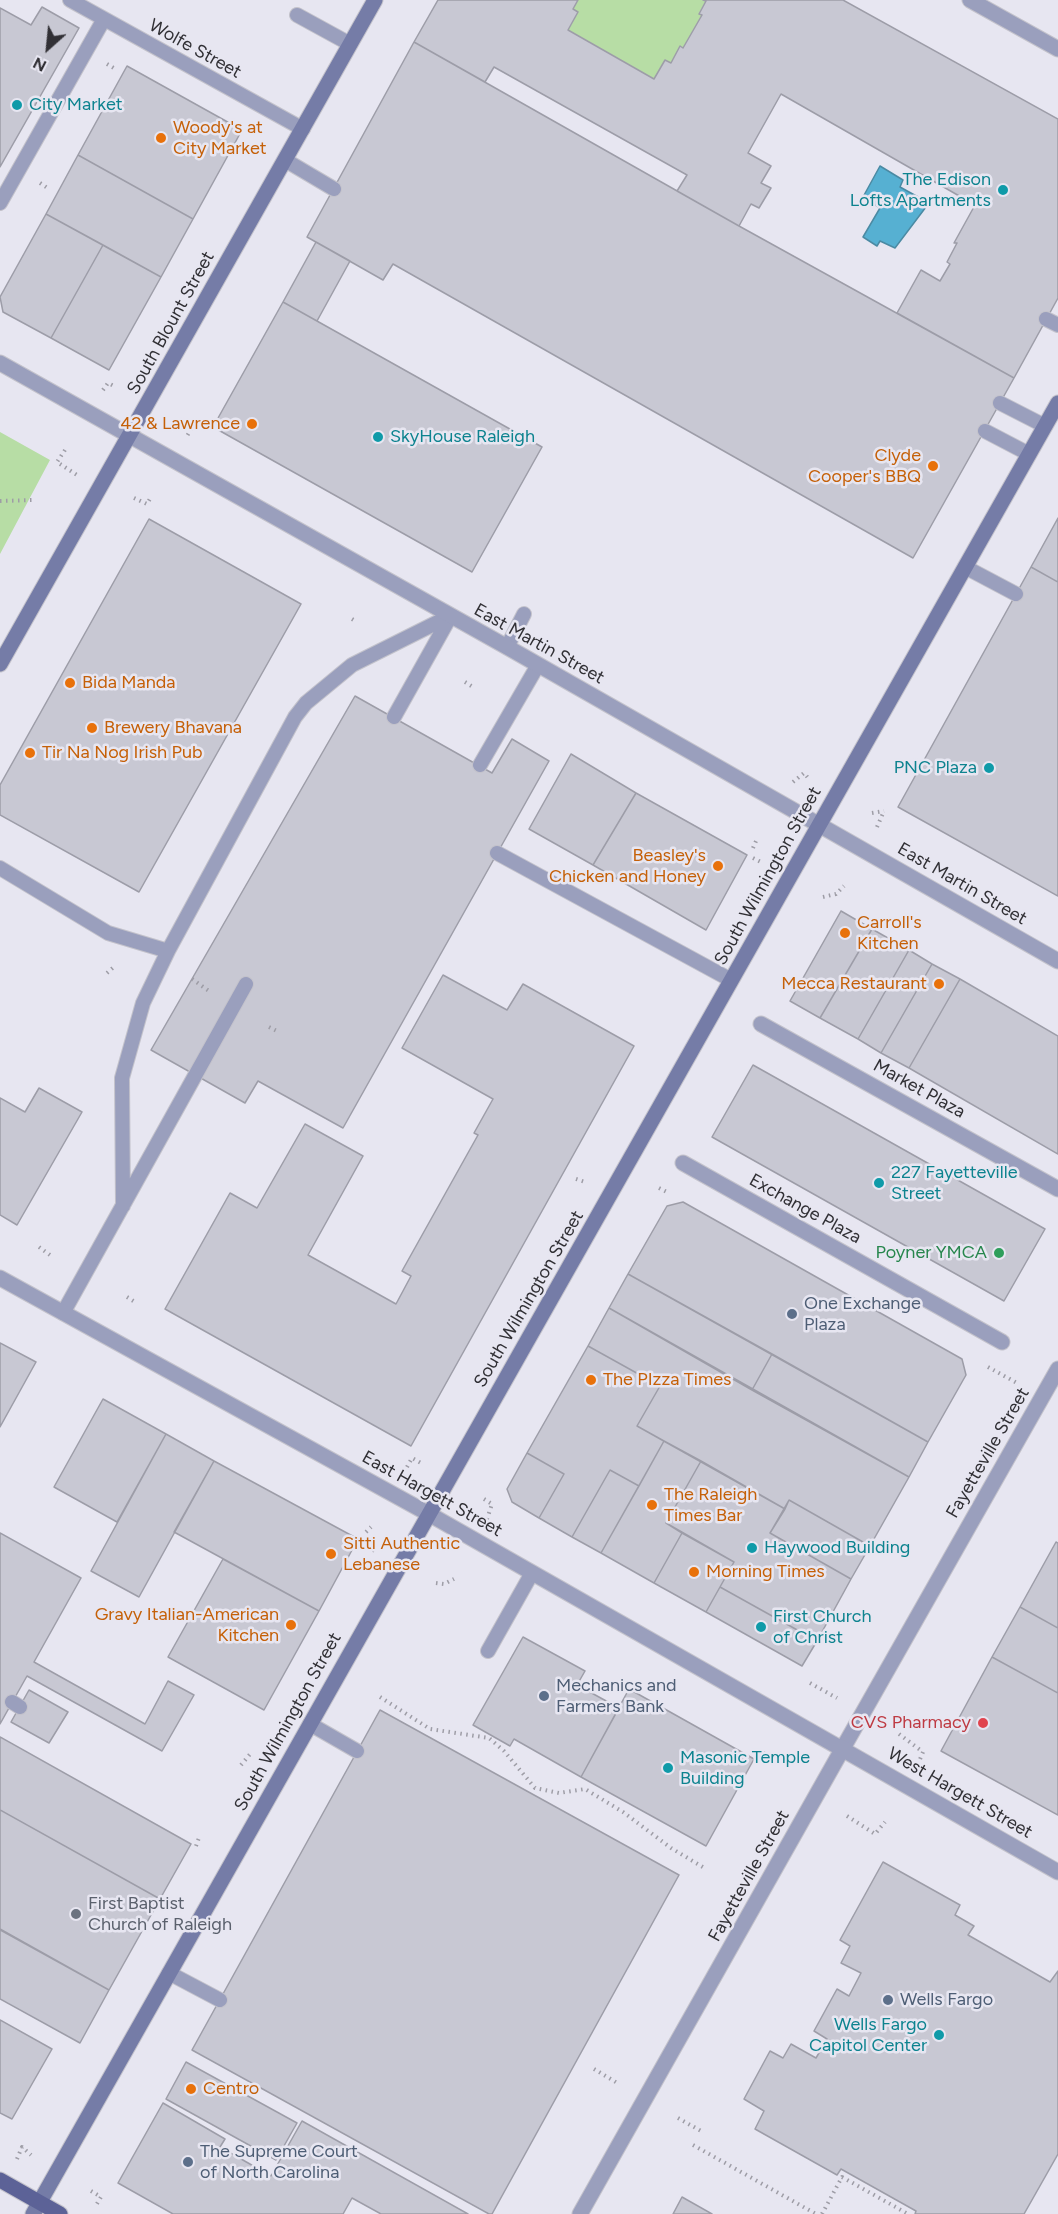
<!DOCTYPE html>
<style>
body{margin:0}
#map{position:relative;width:1058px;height:2214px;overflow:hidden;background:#e7e6f1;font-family:Figtree,sans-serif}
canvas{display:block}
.north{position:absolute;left:18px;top:18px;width:60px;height:60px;-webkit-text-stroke:4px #e7e6f1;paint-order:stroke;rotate:207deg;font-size:16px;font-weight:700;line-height:24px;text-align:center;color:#313035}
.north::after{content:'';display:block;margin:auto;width:21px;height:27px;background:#313035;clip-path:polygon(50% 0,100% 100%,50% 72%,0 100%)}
</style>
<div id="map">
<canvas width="1058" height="2214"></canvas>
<div class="north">N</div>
</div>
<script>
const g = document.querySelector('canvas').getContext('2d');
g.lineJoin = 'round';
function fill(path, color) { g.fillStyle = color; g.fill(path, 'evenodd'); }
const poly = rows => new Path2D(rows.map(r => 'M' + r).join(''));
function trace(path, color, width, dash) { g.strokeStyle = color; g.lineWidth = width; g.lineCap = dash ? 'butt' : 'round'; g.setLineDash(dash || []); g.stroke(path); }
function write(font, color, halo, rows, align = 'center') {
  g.font = font + ' Figtree,sans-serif'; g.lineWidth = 5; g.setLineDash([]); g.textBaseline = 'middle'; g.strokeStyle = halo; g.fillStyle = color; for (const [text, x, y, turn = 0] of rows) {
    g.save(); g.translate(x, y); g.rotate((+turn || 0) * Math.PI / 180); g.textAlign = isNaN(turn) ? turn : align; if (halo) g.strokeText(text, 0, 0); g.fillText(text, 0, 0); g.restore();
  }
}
fill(poly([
 [578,0,703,0,706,1,699,13,702,15,683,48,680,47,671,63,665,60,654,79,568,30,578,12,573,9],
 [0,432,50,460,0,554]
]), '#b7dda5');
const water = poly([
 [880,166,903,180,900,187,929,203,895,248,880,241,877,246,863,237,880,208,863,197,880,166]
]);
fill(water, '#56b0d2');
trace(water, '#4b8aa3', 1.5);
const building = poly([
 [438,0,578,0,573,9,578,12,568,30,654,79,665,60,671,63,680,46,683,48,702,15,699,14,706,1,703,0,843,0,1058,119,1058,298,1014,378,897,313,921,270,940,281,950,264,947,262,957,243,954,243,975,205,781,94,748,153,771,166,761,183,771,188,759,208,751,204,739,226,677,191,687,175,494,67,485,82,414,42,438,0],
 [42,7,79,28,0,167,0,8,31,25,42,7],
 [414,42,739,226,1014,378,913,558,393,264,383,280,307,237,414,42],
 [127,66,242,130,193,219,78,155,127,66],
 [78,155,193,219,161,277,46,214,78,155],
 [46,214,103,245,51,338,3,312,0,297,46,214],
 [316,242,350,261,317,321,283,302,316,242],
 [103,245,161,277,109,370,51,338,103,245],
 [283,302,542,447,472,572,213,427,283,302],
 [1058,518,1058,582,1031,567,1058,518],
 [149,519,301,604,139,892,0,815,0,785,149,519],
 [1031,567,1058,582,1058,896,898,807,1031,567],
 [355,696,492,773,512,739,549,761,343,1128,258,1081,245,1103,151,1050,355,696],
 [571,754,636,793,593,865,529,829,571,754],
 [636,793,747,855,706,930,593,865,636,793],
 [841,911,872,929,820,1018,790,1001,841,911],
 [872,929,909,950,858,1039,820,1018,872,929],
 [909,950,932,964,881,1053,858,1039,909,950],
 [932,964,960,979,909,1068,881,1053,932,964],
 [443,975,507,1010,523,984,634,1046,411,1446,165,1309,230,1193,257,1208,305,1124,363,1156,308,1255,396,1304,411,1276,402,1271,478,1135,474,1133,493,1099,402,1048,443,975],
 [960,979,1058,1036,1058,1154,909,1068,960,979],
 [753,1065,1045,1229,1004,1301,712,1137,753,1065],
 [39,1088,82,1112,17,1225,0,1215,0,1098,25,1112,39,1088],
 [683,1202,962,1359,966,1375,928,1442,628,1274,667,1206,683,1202],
 [628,1274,772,1354,752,1390,609,1308,628,1274],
 [609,1308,909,1477,870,1546,789,1500,785,1509,637,1426,660,1386,588,1346,609,1308],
 [0,1343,36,1362,0,1427,0,1343],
 [588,1346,660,1386,637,1426,664,1441,639,1486,610,1470,572,1537,539,1518,564,1474,527,1453,588,1346],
 [772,1354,928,1442,909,1477,752,1390,772,1354],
 [103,1399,166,1434,117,1522,54,1487,103,1399],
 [166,1434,214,1461,139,1597,91,1571,166,1434],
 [664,1441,701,1461,666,1523,682,1533,654,1583,601,1553,664,1441],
 [527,1453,564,1474,539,1518,512,1502,507,1489,527,1453],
 [214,1461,358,1539,319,1611,174,1532,214,1461],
 [701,1461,785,1509,770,1533,851,1579,817,1641,720,1587,734,1562,666,1523,701,1461],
 [610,1470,639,1486,601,1553,572,1537,610,1470],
 [789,1500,870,1546,851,1579,770,1533,789,1500],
 [0,1533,81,1578,34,1662,145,1724,168,1681,194,1695,162,1751,27,1676,0,1724,0,1533],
 [682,1533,734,1562,706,1612,654,1583,682,1533],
 [1056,1542,1058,1543,1058,1628,1020,1607,1056,1542],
 [223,1559,319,1611,264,1710,168,1657,223,1559],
 [720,1587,817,1641,802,1666,706,1612,720,1587],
 [1020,1607,1058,1628,1058,1693,992,1657,1020,1607],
 [523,1637,585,1671,577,1685,619,1708,581,1777,514,1739,510,1746,473,1725,523,1637],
 [992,1657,1058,1693,1058,1815,941,1751,992,1657],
 [629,1689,754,1759,706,1846,581,1777,629,1689],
 [29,1690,68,1712,49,1743,11,1722,29,1690],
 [380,1710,679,1875,492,2214,489,2214,192,2050,380,1710],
 [0,1737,191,1844,160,1899,0,1810,0,1737],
 [0,1810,160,1899,109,1990,0,1929,0,1810],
 [883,1862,960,1905,955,1915,974,1926,968,1935,1050,1982,1058,1971,1058,2154,1024,2214,915,2214,916,2211,841,2169,837,2175,755,2129,764,2111,744,2099,770,2051,783,2058,791,2044,816,2058,827,2039,814,2031,837,1989,849,1996,861,1973,841,1963,850,1946,840,1940,883,1862],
 [0,1930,109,1990,80,2043,0,1999,0,1930],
 [0,2020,52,2049,12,2119,0,2113,0,2020],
 [186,2062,297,2123,276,2160,166,2099,186,2062],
 [163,2103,225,2139,220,2147,271,2176,302,2121,468,2214,381,2214,352,2198,343,2214,173,2214,118,2183,163,2103],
 [682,2197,712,2214,673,2214,682,2197]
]);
fill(building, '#c8c8d3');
trace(building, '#9d9da8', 1.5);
const service = poly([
 [70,0,303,129],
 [297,15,350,44],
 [285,160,334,189],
 [0,203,104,19],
 [1046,319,1058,325],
 [1000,403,1045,426],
 [985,431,1029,454],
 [965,567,1016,594],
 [507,647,524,614],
 [394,717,450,617],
 [480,765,538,665],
 [497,853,731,980],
 [0,868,108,933,168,951],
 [123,1206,122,1078,143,1003,168,951,295,717,306,703,352,665,450,616],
 [63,1313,246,984],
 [488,1651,532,1573],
 [12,1702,20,1707],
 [310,1724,357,1751],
 [169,1973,220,2000]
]);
const pedestrian = poly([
 [761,1024,1058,1189],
 [683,1163,1002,1342]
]);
const minor = poly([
 [843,1748,1058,1369]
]);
const tertiary = poly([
 [970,0,1058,49],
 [0,363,507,647,1058,961],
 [0,1278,429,1514,1058,1872],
 [580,2214,843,1748]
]);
const secondary = poly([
 [0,664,375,0],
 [33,2214,1058,403]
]);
const primary = poly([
 [0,2180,60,2214]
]);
trace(service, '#c3c2cb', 16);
trace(pedestrian, '#c3c2cb', 17);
trace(minor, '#c3c2cb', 17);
trace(tertiary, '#c3c2cb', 17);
trace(secondary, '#c3c2cb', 17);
trace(primary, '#c3c2cb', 17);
trace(poly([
 [107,64,117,70],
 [40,183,49,189],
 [103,390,108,383,116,387],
 [182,423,192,428,187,436],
 [65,450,57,462,77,475],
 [134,498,147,504,151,497],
 [0,501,34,500],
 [352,619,357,622],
 [465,682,473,687],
 [793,782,804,773,809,779],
 [872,813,884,811],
 [877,827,884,811],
 [753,848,756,841],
 [753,858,761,862],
 [823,897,836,894,844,886],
 [107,973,115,966],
 [192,979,209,991],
 [269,1027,277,1031],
 [576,1179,585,1182],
 [659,1188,667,1192],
 [39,1247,50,1255],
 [127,1297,135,1302],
 [988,1367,1017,1383],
 [407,1467,412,1458,421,1463],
 [484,1499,492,1504,487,1519],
 [366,1532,371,1527],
 [368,1547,375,1551],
 [436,1583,444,1584,454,1579],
 [810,1683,837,1698],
 [380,1697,430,1729,489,1738,504,1751,535,1788,559,1793,585,1789,623,1812,671,1848,706,1869],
 [899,1734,923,1752,918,1764],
 [763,1759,767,1749],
 [241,1765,251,1753],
 [847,1816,875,1834,885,1822],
 [196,1846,200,1835],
 [594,2069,619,2084],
 [678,2118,701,2131],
 [693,2145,816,2214],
 [17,2159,22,2147,31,2155],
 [91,2191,101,2197,95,2207],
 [822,2214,842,2177,908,2214]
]), '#9e9da6', 4, [1.5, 4.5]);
trace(service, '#9a9fbd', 14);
trace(pedestrian, '#9a9fbd', 15);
trace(minor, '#9a9fbd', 15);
trace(tertiary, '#9a9fbd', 15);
trace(secondary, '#757ca7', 15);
trace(primary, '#5c6297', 15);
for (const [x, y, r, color] of [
 [17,105,6,"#0f9aa8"],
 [161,138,6,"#e8710a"],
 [1003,190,6,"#0f9aa8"],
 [252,424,6,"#e8710a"],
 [378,437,6,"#0f9aa8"],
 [933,466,6,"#e8710a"],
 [70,683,6,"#e8710a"],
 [92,728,6,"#e8710a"],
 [30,753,6,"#e8710a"],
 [989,768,6,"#0f9aa8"],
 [718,866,6,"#e8710a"],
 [845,933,6,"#e8710a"],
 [939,984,6,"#e8710a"],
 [879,1183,6,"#0f9aa8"],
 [999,1253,6,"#2e9e5b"],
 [792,1314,6,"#5c6f8a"],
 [591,1380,6,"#e8710a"],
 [652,1505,6,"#e8710a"],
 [752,1548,6,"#0f9aa8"],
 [331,1554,6,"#e8710a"],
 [694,1572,6,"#e8710a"],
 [291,1625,6,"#e8710a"],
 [761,1627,6,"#0f9aa8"],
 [544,1696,6,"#5c6f8a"],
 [983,1723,6,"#e0444e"],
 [668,1768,6,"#0f9aa8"],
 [76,1914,6,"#6b7280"],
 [888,2000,6,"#5c6f8a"],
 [939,2035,6,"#0f9aa8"],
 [191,2089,6,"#e8710a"],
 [188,2162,6,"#5c6f8a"]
]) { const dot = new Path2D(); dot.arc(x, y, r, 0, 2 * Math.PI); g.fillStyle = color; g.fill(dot); trace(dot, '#e7e6f1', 2); }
write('18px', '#313035', '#e7e6f1', [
 ["Wolfe Street",195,49,29],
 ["South Blount Street",171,323,-61],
 ["East Martin Street",539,644,29],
 ["South Wilmington Street",768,876,-61],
 ["East Martin Street",962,884,30],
 ["Market Plaza",919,1089,29],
 ["Exchange Plaza",805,1209,29],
 ["South Wilmington Street",529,1299,-60],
 ["Fayetteville Street",988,1453,-60],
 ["East Hargett Street",432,1494,29],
 ["South Wilmington Street",288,1722,-61],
 ["West Hargett Street",960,1793,30],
 ["Fayetteville Street",749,1876,-61]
]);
write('18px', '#0d838f', '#e7e6f1', [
 ["City Market",29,105],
 ["The Edison",991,180,"right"],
 ["Lofts Apartments",991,201,"right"],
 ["SkyHouse Raleigh",390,437],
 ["PNC Plaza",977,768,"right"],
 ["227 Fayetteville",891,1173],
 ["Street",891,1194],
 ["Haywood Building",764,1548],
 ["First Church",773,1617],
 ["of Christ",773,1638],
 ["Masonic Temple",680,1758],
 ["Building",680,1779],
 ["Wells Fargo",927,2025,"right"],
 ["Capitol Center",927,2046,"right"]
], 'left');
write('18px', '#c56008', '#e7e6f1', [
 ["Woody's at",173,128],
 ["City Market",173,149],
 ["42 & Lawrence",240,424,"right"],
 ["Clyde",921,456,"right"],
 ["Cooper's BBQ",921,477,"right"],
 ["Bida Manda",82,683],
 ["Brewery Bhavana",104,728],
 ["Tir Na Nog Irish Pub",42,753],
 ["Beasley's",706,856,"right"],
 ["Chicken and Honey",706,877,"right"],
 ["Carroll's",857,923],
 ["Kitchen",857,944],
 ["Mecca Restaurant",927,984,"right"],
 ["The PIzza Times",603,1380],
 ["The Raleigh",664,1495],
 ["Times Bar",664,1516],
 ["Sitti Authentic",343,1544],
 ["Lebanese",343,1565],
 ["Morning Times",706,1572],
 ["Gravy Italian-American",279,1615,"right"],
 ["Kitchen",279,1636,"right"],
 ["Centro",203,2089]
], 'left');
write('18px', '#27864d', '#e7e6f1', [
 ["Poyner YMCA",987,1253]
], 'right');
write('18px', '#4e5e75', '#e7e6f1', [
 ["One Exchange",804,1304],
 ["Plaza",804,1325],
 ["Mechanics and",556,1686],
 ["Farmers Bank",556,1707],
 ["Wells Fargo",900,2000],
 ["The Supreme Court",200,2152],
 ["of North Carolina",200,2173]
], 'left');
write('18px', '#be3a42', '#e7e6f1', [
 ["CVS Pharmacy",971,1723]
], 'right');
write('18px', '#5b616d', '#e7e6f1', [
 ["First Baptist",88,1904],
 ["Church of Raleigh",88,1925]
], 'left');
</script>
